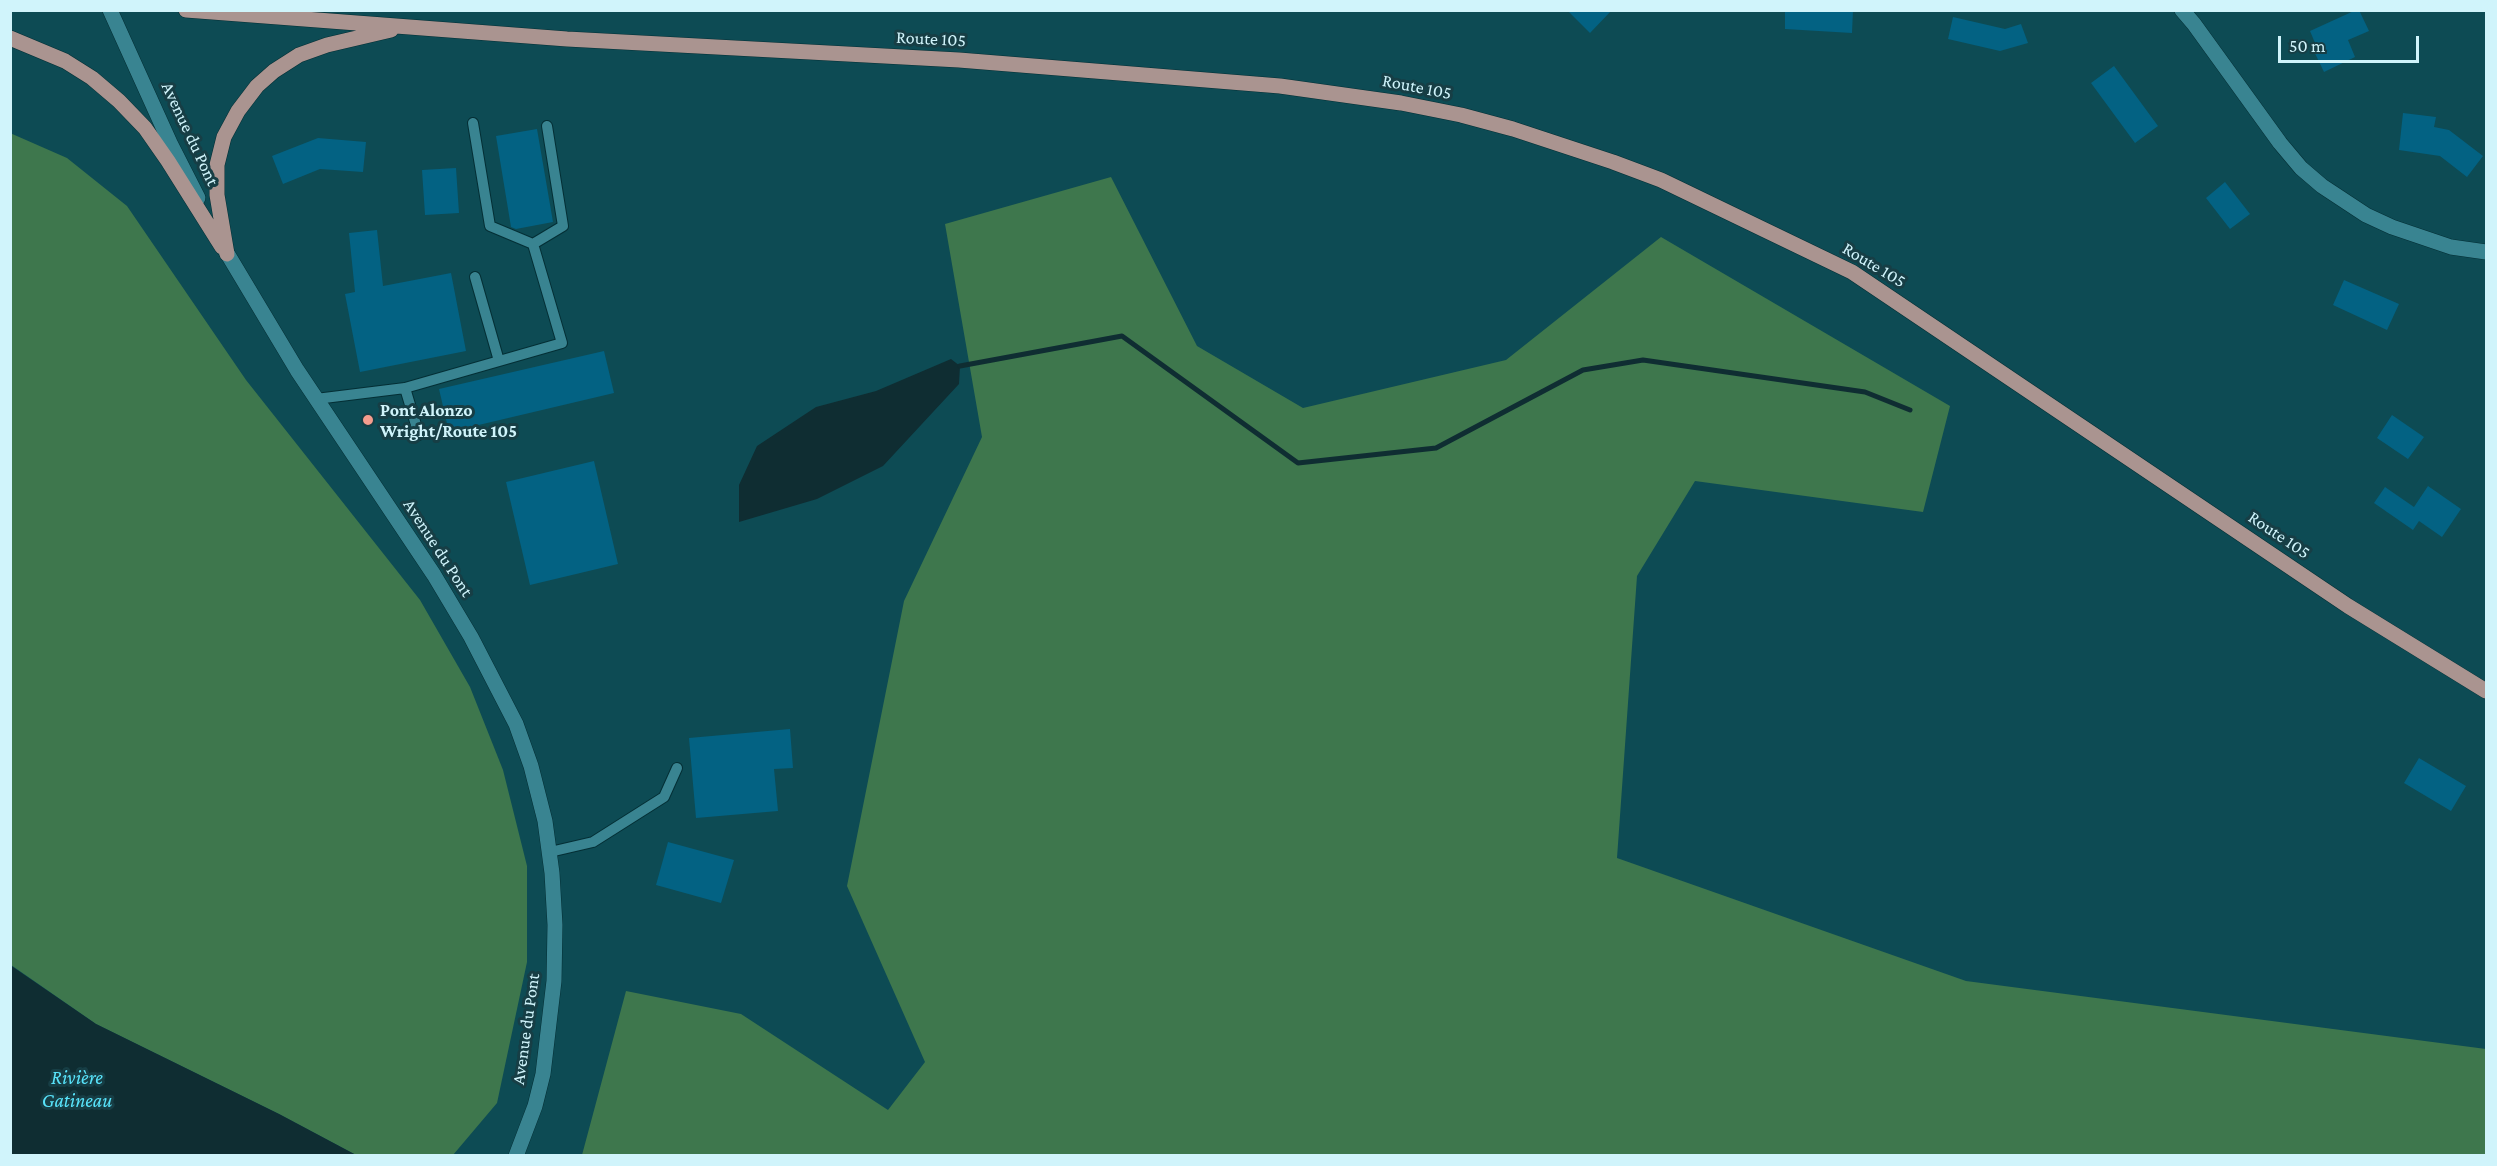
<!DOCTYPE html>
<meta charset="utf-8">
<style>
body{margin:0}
#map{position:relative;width:2497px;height:1166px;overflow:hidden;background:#0d4b54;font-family:"Crimson Pro",serif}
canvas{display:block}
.frame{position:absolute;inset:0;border:12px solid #d0f4fb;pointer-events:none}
.scale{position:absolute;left:2278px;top:36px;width:141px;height:27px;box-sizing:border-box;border:3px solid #d0f4fb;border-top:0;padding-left:8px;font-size:18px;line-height:21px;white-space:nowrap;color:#d0f4fb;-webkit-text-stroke:4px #173e45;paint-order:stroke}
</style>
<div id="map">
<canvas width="2497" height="1166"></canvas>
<div class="frame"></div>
<div class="scale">50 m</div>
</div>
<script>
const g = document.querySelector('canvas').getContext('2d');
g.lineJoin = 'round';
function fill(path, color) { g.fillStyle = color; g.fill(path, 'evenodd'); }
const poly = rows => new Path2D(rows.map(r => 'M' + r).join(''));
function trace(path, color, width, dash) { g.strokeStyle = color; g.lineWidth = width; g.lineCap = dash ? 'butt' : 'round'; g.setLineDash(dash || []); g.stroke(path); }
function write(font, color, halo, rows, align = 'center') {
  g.font = font + ' "Crimson Pro",serif'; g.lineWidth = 6; g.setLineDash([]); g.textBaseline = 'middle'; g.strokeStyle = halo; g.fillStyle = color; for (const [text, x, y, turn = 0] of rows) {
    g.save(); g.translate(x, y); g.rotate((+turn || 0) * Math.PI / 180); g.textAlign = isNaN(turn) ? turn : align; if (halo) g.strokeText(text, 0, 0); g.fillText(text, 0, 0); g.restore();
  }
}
fill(poly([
 [10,133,67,158,127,206,246,380,420,600,470,687,503,770,527,866,527,962,497,1103,453,1155,356,1155,279,1114,96,1024,11,965],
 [1111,177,1197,346,1303,408,1506,360,1661,237,1950,406,1923,512,1695,481,1637,576,1617,858,1966,981,2486,1049,2486,1155,582,1155,626,991,741,1014,888,1110,925,1062,847,886,904,601,982,437,945,224]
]), '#3e774d');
fill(poly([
 [951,359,960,366,959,384,883,466,817,499,739,522,739,485,757,446,816,407,876,391],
 [10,965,96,1024,279,1114,356,1155,11,1155]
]), '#0f2d32');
trace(poly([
 [960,366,1122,336,1298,463,1436,448,1583,370,1643,360,1865,392,1910,410]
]), '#0f2d32', 5);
fill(poly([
 [1567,10,1612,10,1590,33],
 [1785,10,1853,10,1852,33,1785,29],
 [2356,10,2359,10,2369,31,2348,40,2355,57,2324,72,2311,45,2315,43,2310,31],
 [1953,17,2005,29,2021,24,2028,43,2000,51,1948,39],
 [2114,66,2158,126,2135,143,2091,83],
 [2403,113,2436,117,2434,127,2449,130,2483,156,2467,177,2440,156,2399,150],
 [537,129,553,222,516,229,511,227,496,136],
 [318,138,366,142,363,172,320,169,283,184,272,156],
 [456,168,459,213,425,215,422,170],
 [2225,182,2250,214,2230,229,2206,198],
 [377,230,383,286,451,273,466,351,360,372,345,294,355,292,349,233],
 [2344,280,2399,304,2387,330,2333,305],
 [604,351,614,393,449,432,439,389],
 [2392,415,2424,437,2408,459,2377,438],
 [594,461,618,564,530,585,506,482],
 [2428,486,2461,509,2442,537,2419,521,2413,530,2374,503,2385,487,2414,507],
 [790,729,793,768,774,769,778,811,696,818,689,738],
 [2419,758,2466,786,2451,811,2404,783],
 [668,842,734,860,721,903,656,885]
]), '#036283');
const lane = poly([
 [533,244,563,226,547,126],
 [475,277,499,361],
 [405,388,419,435],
 [316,399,405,388,562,343,533,244,490,226,473,123],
 [550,852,593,842,664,797,677,768]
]);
const street = poly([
 [2182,10,2194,24,2280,143,2301,168,2322,186,2366,215,2392,227,2451,247,2486,252]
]);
const secondary = poly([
 [110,10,171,145,198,198],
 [221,243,297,370,434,575,471,637,516,724,531,766,545,821,552,873,555,925,554,981,543,1074,535,1106,516,1156]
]);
const primary = poly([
 [186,10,567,39,959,60,1280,86,1401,103,1461,115,1513,129,1613,162,1661,180,1852,272,2348,606,2486,691],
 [10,38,65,61,92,78,119,101,145,128,168,161,222,247],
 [227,254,217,195,217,165,224,137,238,111,257,86,274,71,299,55,327,45,391,30]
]);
trace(lane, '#042f35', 12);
trace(street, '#042f35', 16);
trace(secondary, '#042f35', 16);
trace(primary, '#042f35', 16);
trace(lane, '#398491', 10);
trace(street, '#398491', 15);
trace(secondary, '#398491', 15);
trace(primary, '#aa9490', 15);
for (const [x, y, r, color] of [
 [368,420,6,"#f59d8e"]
]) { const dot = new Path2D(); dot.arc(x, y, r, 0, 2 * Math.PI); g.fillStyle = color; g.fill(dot); trace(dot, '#173e45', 2); }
write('18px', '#d0f4fb', '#173e45', [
 ["Route 105",931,39,3],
 ["Route 105",1417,87,11],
 ["Avenue du Pont",190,134,65],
 ["Route 105",1874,265,31],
 ["Route 105",2279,535,34],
 ["Avenue du Pont",438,548,57],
 ["Avenue du Pont",526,1029,-82]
]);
write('bold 18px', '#d0f4fb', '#173e45', [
 ["Pont Alonzo",380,410],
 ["Wright/Route 105",380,431]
], 'left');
write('italic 20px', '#58e3fa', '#173e45', [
 ["Rivière",77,1078],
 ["Gatineau",77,1101]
]);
</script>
